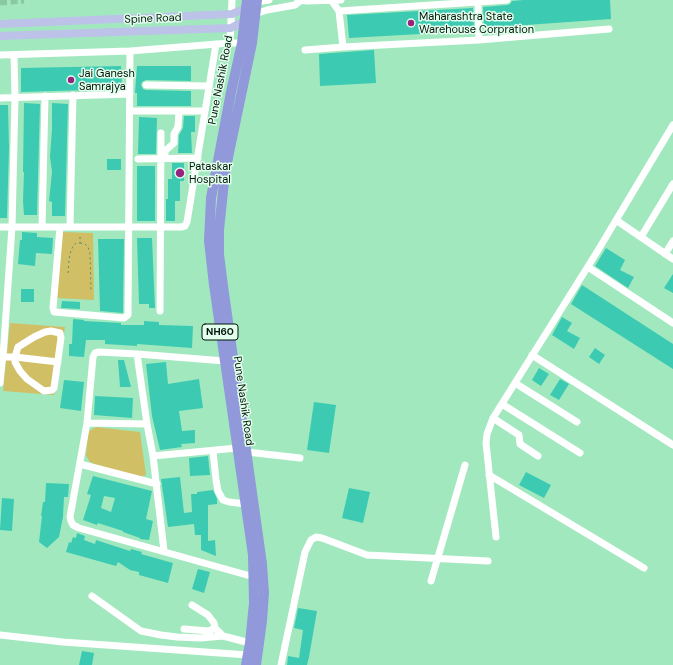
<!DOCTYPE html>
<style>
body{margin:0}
canvas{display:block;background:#a1e8bf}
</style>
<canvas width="673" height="665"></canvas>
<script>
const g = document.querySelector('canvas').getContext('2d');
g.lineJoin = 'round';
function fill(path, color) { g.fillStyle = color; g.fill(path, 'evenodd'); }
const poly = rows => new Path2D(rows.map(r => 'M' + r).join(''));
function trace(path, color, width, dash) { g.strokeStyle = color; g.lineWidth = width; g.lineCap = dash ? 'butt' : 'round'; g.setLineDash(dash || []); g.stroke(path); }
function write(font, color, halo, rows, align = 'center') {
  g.font = font + ' "DM Sans",sans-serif'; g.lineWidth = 3; g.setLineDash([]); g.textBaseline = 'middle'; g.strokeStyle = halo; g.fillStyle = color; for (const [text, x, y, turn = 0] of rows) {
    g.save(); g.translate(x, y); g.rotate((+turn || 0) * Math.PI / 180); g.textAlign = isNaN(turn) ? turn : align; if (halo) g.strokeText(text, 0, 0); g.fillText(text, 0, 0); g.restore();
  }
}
fill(poly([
 [62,232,93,233,94,300,57,298],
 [10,323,65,327,54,395,3,391],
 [96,427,140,432,146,475,140,477,94,464,89,461,86,455,88,435,89,431]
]), '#d1bf66');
fill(poly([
 [523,0,610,0,611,19,484,28,483,7,507,5,510,4,512,1],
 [473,8,474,31,349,38,347,15],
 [374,50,376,83,320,86,319,54],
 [121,66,122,89,21,92,21,68],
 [137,66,191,66,191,81,146,80,142,82,141,85,143,89,146,90,191,91,191,106,137,106,137,93,135,93],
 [24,103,40,104,37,215,24,215,23,201,24,172,23,172],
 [52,103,68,104,65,216,52,216,52,202,49,201,52,172,50,157,52,129],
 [0,105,8,105,9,148,7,218,0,218],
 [184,116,195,116,195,132,191,132,192,153,178,153,179,135,183,128],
 [139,117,157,118,156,154,138,154],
 [107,159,121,159,121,170,107,170],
 [172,163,184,163,184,181,180,181,180,201,175,201,175,221,166,221,166,199,168,199,168,179,172,179],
 [137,166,155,166,155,221,137,221],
 [22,232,37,233,37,237,53,238,52,254,36,253,35,266,18,264,20,240,22,240],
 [137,238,152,238,155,308,149,308,149,304,139,304],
 [98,239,124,239,123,313,100,311],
 [606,248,625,260,620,270,634,277,628,288,595,266],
 [673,274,673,293,664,288],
 [582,285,673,344,673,369,571,304],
 [21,289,34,289,34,302,21,302],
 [62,301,80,302,80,309,61,308],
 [562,317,572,323,567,331,580,338,574,349,552,335],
 [73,319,84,320,84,321,121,323,121,325,144,325,144,321,159,322,159,325,193,326,192,348,137,344,137,346,105,344,105,340,86,340,84,357,69,356,69,344,72,344],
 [595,348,605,355,599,364,589,357],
 [118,360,124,360,131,387,120,387],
 [166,362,168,384,199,379,203,408,179,411,182,431,195,430,195,443,181,444,182,447,160,450,152,416,146,364],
 [539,368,549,374,541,386,532,380],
 [560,379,569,384,559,400,550,395],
 [64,380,84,382,81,411,60,408],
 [95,396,133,398,132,418,94,415],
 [314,402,336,405,329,453,307,450],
 [208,456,210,475,190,476,189,458],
 [526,472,551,485,544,498,519,485],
 [93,476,152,491,146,519,153,521,149,540,140,539,140,538,123,532,123,531,98,523,97,525,83,520,91,495,87,494],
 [104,496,115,498,111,512,101,508],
 [180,477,184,513,192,512,191,494,197,494,197,492,213,490,217,499,217,504,208,505,208,541,215,540,216,556,201,550,201,535,195,535,194,524,168,527,161,479],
 [46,483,69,484,68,497,64,497,63,517,59,537,47,548,39,542,42,516,41,516,43,502,45,502],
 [349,488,370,492,363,523,342,518],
 [2,498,14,499,12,531,0,530],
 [77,533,85,536,84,540,95,544,96,540,130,551,131,549,142,552,141,554,173,563,168,583,139,575,139,572,130,570,118,562,116,566,66,552,69,542,71,543,73,537,76,538],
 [198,569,210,572,204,593,192,589],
 [298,608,317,611,309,657,307,665,287,665,288,656,299,658,303,630,294,628],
 [82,651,94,653,92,665,79,665]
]), '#3ccbb2');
trace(poly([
 [0,2,24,0]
]), '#89c8a3', 7, [7, 3.5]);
trace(poly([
 [80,243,85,244,88,247,90,254,91,290],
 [68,273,69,259,71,251,73,246,76,243,80,243,80,234]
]), '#5b8b6f', 1, [2, 3]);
trace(poly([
 [298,0,307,1,341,0],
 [331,0,339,11,478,2],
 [507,0,478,2,479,40,609,29],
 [256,2,269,0],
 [255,14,267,10,295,5,300,1],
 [230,43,232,0],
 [343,47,479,40],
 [305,50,343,47,339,11],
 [0,55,130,51,230,43,246,43],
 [146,85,209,86],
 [0,98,130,94],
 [130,111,205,111],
 [165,158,165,151,174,143,174,134,178,127,179,111],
 [138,159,198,158],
 [616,220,673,259],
 [0,227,181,227,185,226,187,222,216,44],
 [42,227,45,96],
 [60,227,53,308,54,312,124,318,128,315,130,51],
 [70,227,73,95],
 [641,237,673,184],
 [665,254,673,241],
 [588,267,673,323],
 [160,311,161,133],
 [137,354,147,424,153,456,164,551],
 [532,355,673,445],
 [3,357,15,357,18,347,34,337,45,332,51,331,60,333,61,338,54,388,52,390,44,391,27,379,20,371,15,362,15,357,58,362],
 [225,361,137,354,99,352,95,353,93,357,87,423,70,517,71,521,73,525,79,528,254,577],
 [0,362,2,362,3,357,12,227,15,97,14,55],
 [0,383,2,362],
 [515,383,577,422],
 [502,404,580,453],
 [493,418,519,435,520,444,538,456],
 [87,423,147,424],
 [213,451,216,480,218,491,223,500,229,502,246,504],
 [247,452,300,458],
 [153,456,237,448],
 [80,464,157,484],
 [489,475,644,568],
 [496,537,486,443,487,434,493,418,597,252,673,125],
 [431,581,465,465],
 [92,596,141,631,161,635,177,637,201,638,223,636],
 [192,605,208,615,214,623,215,628,223,636,250,643],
 [184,629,209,631,215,628],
 [0,635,63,642,248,655],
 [281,665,305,552,311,540,316,537,322,538,367,555,488,561]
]), '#fff', 7);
trace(poly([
 [0,24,232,14,249,7],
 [0,36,231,28,248,19]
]), '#bdc2e9', 8);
trace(poly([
 [246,665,250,643,254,603,253,555,214,285,209,241,211,198,231,92,242,43,247,0],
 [256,665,262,621,264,593,262,564,223,286,219,254,219,230,225,172,252,43,257,0]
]), '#9199da', 10);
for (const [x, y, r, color] of [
 [411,23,4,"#98237e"],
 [71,80,4,"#98237e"],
 [180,173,5,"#98237e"]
]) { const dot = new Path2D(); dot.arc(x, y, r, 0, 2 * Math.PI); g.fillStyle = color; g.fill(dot); trace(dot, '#e2feed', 1.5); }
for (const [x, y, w] of [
 [220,332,36]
]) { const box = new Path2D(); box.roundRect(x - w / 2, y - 8, w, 16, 3); g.fillStyle = '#e2feed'; g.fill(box); trace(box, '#001407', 1); }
write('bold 10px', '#001407', null, [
 ["NH60",220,332]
]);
write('11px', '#001407', '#e2feed', [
 ["Maharashtra State",419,17],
 ["Warehouse Corpration",419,30],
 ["Jai Ganesh",79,74],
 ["Samrajya",79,87],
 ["Pataskar",189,167],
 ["Hospital",189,180]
], 'left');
write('11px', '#001407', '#e2feed', [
 ["Spine Road",153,19,-2],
 ["Pune Nashik Road",221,80,-79],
 ["Pune Nashik Road",243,401,82]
]);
</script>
